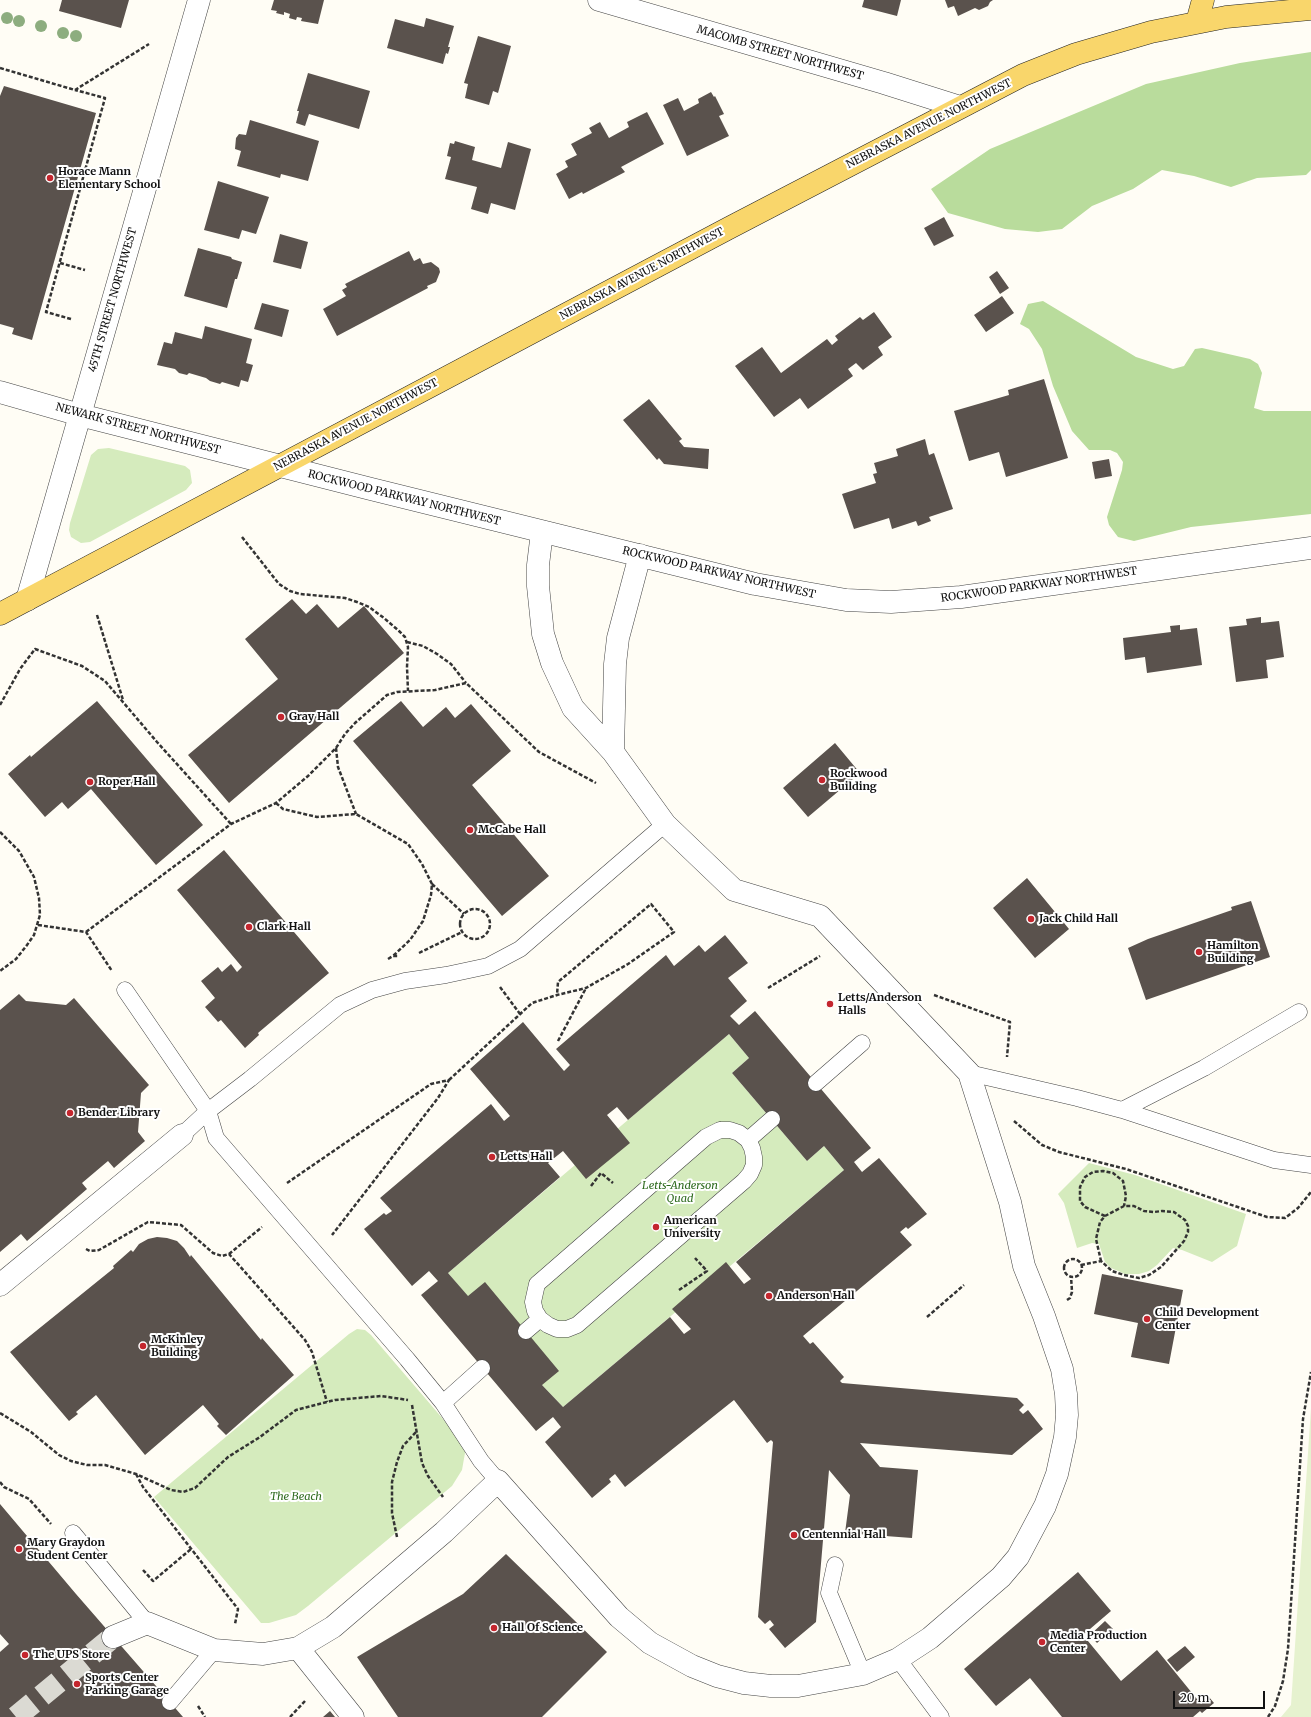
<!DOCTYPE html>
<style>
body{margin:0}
#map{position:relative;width:1311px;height:1717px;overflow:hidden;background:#fffdf5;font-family:Merriweather,serif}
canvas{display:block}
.scale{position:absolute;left:1173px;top:1691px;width:92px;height:18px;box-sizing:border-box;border:2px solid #111;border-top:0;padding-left:5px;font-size:12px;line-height:14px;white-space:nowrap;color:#111;-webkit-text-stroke:3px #fff;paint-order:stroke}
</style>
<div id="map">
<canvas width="1311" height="1717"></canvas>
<div class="scale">20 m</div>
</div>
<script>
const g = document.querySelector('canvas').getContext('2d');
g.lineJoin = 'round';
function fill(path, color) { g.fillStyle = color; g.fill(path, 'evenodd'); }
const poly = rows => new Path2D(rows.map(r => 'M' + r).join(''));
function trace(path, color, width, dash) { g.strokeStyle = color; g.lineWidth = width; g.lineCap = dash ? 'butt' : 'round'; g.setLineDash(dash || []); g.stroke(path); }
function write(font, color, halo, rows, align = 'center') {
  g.font = font + ' Merriweather,serif'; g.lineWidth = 4; g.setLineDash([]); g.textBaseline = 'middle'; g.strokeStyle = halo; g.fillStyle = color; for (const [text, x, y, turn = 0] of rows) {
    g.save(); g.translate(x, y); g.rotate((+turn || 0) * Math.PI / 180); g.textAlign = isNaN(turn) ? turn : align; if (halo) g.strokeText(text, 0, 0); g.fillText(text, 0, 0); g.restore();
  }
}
fill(poly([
 [109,448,185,466,190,470,192,483,186,490,90,542,81,543,71,537,69,530,70,523,91,455,98,449],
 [729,1034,749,1058,732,1073,807,1161,824,1146,844,1170,563,1407,542,1385,448,1273],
 [1089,1163,1135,1175,1246,1214,1237,1246,1212,1262,1182,1250,1173,1248,1157,1265,1149,1271,1139,1274,1125,1274,1111,1268,1105,1262,1099,1244,1092,1243,1077,1248,1064,1203,1058,1194],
 [357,1329,365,1330,371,1335,461,1440,465,1446,465,1453,462,1470,452,1486,308,1606,296,1615,269,1623,261,1623,154,1497,349,1334]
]), '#d5ebbd');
fill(poly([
 [1311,52,1311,170,1306,175,1257,178,1231,187,1194,176,1162,170,1133,189,1092,206,1062,229,1038,232,1005,229,948,213,931,189,990,149,1146,84,1240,63],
 [1043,301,1136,357,1173,369,1184,366,1195,349,1202,348,1250,359,1258,364,1262,373,1254,408,1264,411,1311,411,1311,514,1191,527,1134,541,1118,537,1109,525,1107,517,1122,470,1123,462,1117,453,1110,450,1089,450,1072,431,1053,386,1042,349,1029,329,1020,324,1028,304]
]), '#b9dc9c');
fill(poly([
 [1311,1408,1311,1717,1281,1717,1291,1705]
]), '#e6f2cf');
fill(poly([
 [62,0,129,0,121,28,59,11],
 [274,0,324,0,318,24,301,21,302,18,297,17,296,20,289,18,290,14,284,12,284,15,276,13,277,11,271,10],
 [864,0,901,0,897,16,862,7],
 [945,0,993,0,990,2,988,6,979,10,975,8,958,16,954,6,948,8],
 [426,18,454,26,448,47,450,47,448,54,446,53,443,64,387,48,395,19,424,27],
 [478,36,511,46,498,93,493,91,489,105,465,98,468,84,464,83],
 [308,73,370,91,359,129,309,114,305,126,296,123,299,111,297,111],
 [4,86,96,113,32,340,12,334,14,328,0,324,0,96],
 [711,92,714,97,715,96,724,114,719,116,729,136,687,156,663,105,678,98,684,111,699,103,698,99],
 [647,112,664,144,621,167,625,172,583,194,582,192,569,199,556,174,568,167,565,161,577,155,571,144,592,133,589,128,600,122,609,138,629,127,627,122],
 [250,120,319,141,308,181,281,174,280,178,237,166,241,151,235,149,236,138,239,134,246,135],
 [455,141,475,147,472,160,501,168,508,142,531,149,515,210,491,203,488,214,471,209,477,187,445,179,451,157,447,156,450,143,454,144],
 [218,181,269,197,256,234,242,230,239,239,204,230],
 [944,217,954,236,934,246,924,228],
 [280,234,308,242,301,269,273,262],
 [198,248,231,257,232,259,242,262,237,279,235,279,227,308,184,296],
 [409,251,414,261,420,258,423,264,431,262,439,268,440,272,436,282,427,286,428,288,337,336,323,309,346,296,342,290,347,287,345,284],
 [997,271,1009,288,1000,294,989,277],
 [1002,296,1014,313,986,332,974,315],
 [262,303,289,310,282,337,254,329],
 [874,312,892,337,878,347,883,355,863,370,856,363,848,369,853,376,808,409,800,398,774,417,735,366,762,347,781,373,827,339,832,345,838,340,835,336,860,317,863,320],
 [205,326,252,339,246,363,253,365,248,382,241,380,239,387,222,382,220,384,210,381,206,378,189,373,187,375,179,373,175,369,157,365,164,342,172,344,175,332,202,339],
 [1044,379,1068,458,1006,477,999,452,969,461,954,411,1009,395,1008,390],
 [649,399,682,439,679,441,684,447,709,449,708,469,664,464,659,458,657,460,623,420],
 [925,439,929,455,934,453,953,509,929,517,931,521,918,526,916,521,892,529,889,518,854,529,842,494,876,483,873,474,877,473,874,463,898,456,896,449],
 [1109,459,1112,476,1095,479,1092,462],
 [292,599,306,614,317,604,338,628,364,606,404,653,229,803,188,755,278,679,245,639],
 [1261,617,1261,623,1279,621,1284,657,1266,660,1268,678,1236,682,1229,627,1247,625,1246,619],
 [1180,625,1180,630,1197,628,1202,665,1147,673,1145,657,1125,660,1123,638,1171,632,1170,626],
 [97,701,203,825,156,865,91,789,68,809,62,802,45,817,8,774,30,755,31,757],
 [401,701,423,727,446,707,455,718,471,704,511,751,472,785,549,876,502,916,353,741],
 [835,743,860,773,808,817,783,788],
 [224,850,329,973,258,1033,259,1035,245,1048,221,1020,218,1022,205,1007,215,998,201,981,218,967,222,972,231,964,237,972,242,967,177,890],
 [1027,878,1069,929,1035,958,993,908],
 [1251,901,1270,957,1146,1000,1128,948,1148,939,1232,910,1231,907],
 [725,935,748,963,728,978,747,1001,730,1016,739,1025,755,1011,871,1148,854,1162,862,1172,879,1158,927,1214,908,1229,906,1227,900,1232,912,1245,803,1336,810,1344,813,1342,844,1377,840,1381,842,1383,1017,1398,1024,1405,1019,1410,1023,1414,1028,1410,1043,1429,1012,1455,860,1443,880,1467,918,1470,912,1538,845,1533,850,1495,829,1470,816,1622,785,1648,769,1629,774,1625,770,1620,765,1624,758,1617,773,1442,771,1440,767,1443,734,1400,625,1487,615,1474,609,1479,611,1482,592,1498,545,1442,561,1427,553,1417,536,1431,421,1295,438,1281,429,1271,412,1286,364,1229,384,1213,386,1215,392,1211,380,1198,491,1104,504,1121,510,1116,470,1069,523,1022,564,1071,570,1065,556,1049,666,955,674,966,699,945,705,952],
 [729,1034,749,1058,732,1073,807,1161,824,1146,844,1170,736,1262,751,1279,744,1284,726,1262,672,1309,691,1329,684,1334,670,1317,563,1407,542,1385,559,1371,485,1282,468,1296,448,1273,560,1177,548,1163,563,1151,586,1179,630,1143,607,1115,617,1107,628,1120],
 [19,994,26,1001,66,1005,74,998,149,1085,141,1093,138,1132,145,1141,114,1168,108,1161,82,1183,87,1189,27,1241,21,1234,0,1252,0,1010],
 [157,1237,167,1238,177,1241,184,1248,190,1257,191,1255,261,1340,262,1338,294,1375,226,1435,217,1426,219,1424,203,1405,145,1455,96,1395,76,1412,78,1414,69,1421,10,1352,114,1268,113,1266,131,1250,133,1252,139,1244,148,1239],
 [1102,1274,1183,1290,1169,1364,1131,1357,1138,1323,1094,1314],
 [0,1504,76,1594,183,1717,0,1717,0,1652,9,1644,0,1634],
 [506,1554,607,1652,542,1717,398,1717,357,1657,463,1594],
 [1078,1572,1111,1611,1083,1635,1121,1681,1157,1650,1201,1704,1209,1697,1214,1703,1202,1713,1200,1711,1193,1717,1062,1717,1030,1678,996,1706,964,1669],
 [1105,1621,1113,1629,1097,1643,1090,1635],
 [1185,1646,1195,1657,1177,1672,1167,1660],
 [330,1711,335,1717,323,1717]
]), '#5a524d');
trace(poly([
 [16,1717,113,1637]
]), '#dbdad3', 22, [22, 11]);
const lane = poly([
 [125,990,208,1111,216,1138,407,1359,443,1403,481,1461,498,1481],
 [969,1073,1077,1098,1122,1110,1274,1160,1311,1165],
 [816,1083,862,1043],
 [1122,1110,1204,1068,1299,1012],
 [720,1130,730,1130,739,1133,748,1140,752,1148,754,1157,754,1165,750,1174,744,1181,577,1325,567,1329,557,1329,548,1325,540,1319,535,1311,533,1302,537,1284,544,1278,706,1137,720,1130],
 [182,1135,208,1111,250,1079,340,1005,372,990,405,981,446,975,488,966,520,949,665,824],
 [748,1140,772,1119],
 [526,1331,540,1319],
 [443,1403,482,1368],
 [73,1533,147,1623],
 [835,1565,829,1593,863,1674],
 [898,1659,941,1717],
 [170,1702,214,1650]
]);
const street = poly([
 [599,0,884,83,960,107],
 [0,392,80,415,371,489,755,584,846,600,891,602,961,597,1311,548],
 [27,600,199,0],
 [613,752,615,664,618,638,640,555],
 [0,1285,182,1135],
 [113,1637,147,1623,214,1650,263,1654,298,1648,333,1627,444,1532,498,1481,619,1617,650,1643,692,1666,717,1676,744,1683,771,1686,798,1686,863,1674,898,1659,930,1638,1001,1577,1018,1557,1045,1506,1057,1474,1065,1437,1067,1415,1066,1394,1062,1369,1044,1316,1024,1266,1010,1202,969,1073,820,916,734,890,665,824,613,752,573,708,552,663,543,634,538,586,538,565,542,532],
 [298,1648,353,1717]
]);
const primary = poly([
 [1197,22,1203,0],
 [0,614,729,228,1023,75,1076,54,1151,32,1226,17,1311,9]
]);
trace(lane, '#444', 17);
trace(street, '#444', 23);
trace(primary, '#222', 23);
trace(poly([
 [0,68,75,90,149,44],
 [60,263,85,270],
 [71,319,46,312,105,98,75,90],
 [242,537,279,584,290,591,300,594,345,598,357,602,369,607,384,618,399,631,405,637,408,647,407,667,408,691],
 [97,615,123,700],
 [407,642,423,646,437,654,451,664,466,683],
 [0,705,20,669,35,649,82,666,105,681,157,742,231,824],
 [336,748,338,767,356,814],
 [276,803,283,809,317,817,356,814,408,844,422,864,432,884,431,895,423,921,410,940,393,956],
 [0,832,19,851,34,877,39,898,40,915,34,935,27,945,16,959,0,971],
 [432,884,464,914],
 '460 924a15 15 0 1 1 30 0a15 15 0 1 1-30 0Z',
 [38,925,86,932,112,971],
 [86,932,231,824,276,803,308,776,336,748,345,734,355,723,387,695,397,692,435,690,466,683,539,752,596,783],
 [419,953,462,932],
 [388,959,393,956,399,956],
 [500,987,520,1014],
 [768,988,820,956],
 [934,995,1010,1022,1007,1057],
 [558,1041,586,988],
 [449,1080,532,1003,557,995,586,988,628,964,674,932,651,904,558,982,557,995],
 [1014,1121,1042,1145,1059,1152,1126,1169,1267,1217,1285,1218,1298,1208,1311,1192],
 [287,1183,431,1084,449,1080,438,1098,332,1235],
 [591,1186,601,1173,613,1183],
 [1105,1216,1085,1207,1080,1201,1080,1187,1085,1177,1093,1172,1103,1171,1113,1173,1123,1181,1126,1196,1124,1206],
 [86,1249,90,1251,99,1250,148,1222,181,1225,213,1253,222,1256,229,1254,305,1340,312,1352,327,1402],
 [229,1254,262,1227],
 '1064 1268a9 9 0 1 1 18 0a9 9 0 1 1-18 0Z',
 [1081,1265,1101,1261,1112,1271,1124,1275,1139,1278,1149,1275,1161,1267,1184,1241,1188,1232,1188,1226,1185,1220,1174,1212,1162,1211,1154,1212,1144,1211,1134,1206,1124,1206,1105,1216,1100,1222,1096,1239,1101,1261],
 [679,1290,707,1271,695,1258],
 [1067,1300,1070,1298,1072,1292,1071,1276],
 [927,1317,964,1285],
 [412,1405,422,1463,428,1476,443,1497],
 [0,1413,31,1432,59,1455,71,1461,87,1465,105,1465,136,1474,171,1490,183,1492,195,1488,228,1457,260,1437,296,1410,335,1400,381,1396,408,1400],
 [136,1474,143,1487,238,1609,235,1624],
 [0,1482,4,1487,29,1499,51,1524],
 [397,1537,392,1513,392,1482,397,1462,403,1446,416,1432],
 [143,1570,153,1581,191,1549],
 [198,1706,205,1717],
 [290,1717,305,1701],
 [1268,1717,1275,1706,1283,1681,1288,1649,1303,1419,1311,1372]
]), '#333', 2.5, [4, 2]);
trace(lane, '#fff', 16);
trace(street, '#fff', 22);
trace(primary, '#f9d66b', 22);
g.fillStyle = '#8dad7f';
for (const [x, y] of [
 [7,18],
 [19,21],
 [41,26],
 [63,33],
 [76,36]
]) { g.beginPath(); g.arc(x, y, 6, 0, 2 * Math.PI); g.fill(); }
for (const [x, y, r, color] of [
 [50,178,4,"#c4262e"],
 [281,717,4,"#c4262e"],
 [822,780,4,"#c4262e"],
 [90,782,4,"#c4262e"],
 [470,830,4,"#c4262e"],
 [1031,919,4,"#c4262e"],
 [249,927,4,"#c4262e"],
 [1199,952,4,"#c4262e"],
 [830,1004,4,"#c4262e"],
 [70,1113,4,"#c4262e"],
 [492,1157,4,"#c4262e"],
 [656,1227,4,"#c4262e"],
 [769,1296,4,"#c4262e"],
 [1147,1319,4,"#c4262e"],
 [143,1346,4,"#c4262e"],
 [794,1535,4,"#c4262e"],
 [19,1549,4,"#c4262e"],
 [494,1628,4,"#c4262e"],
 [1042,1642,4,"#c4262e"],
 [25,1655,4,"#c4262e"],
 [77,1684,4,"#c4262e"]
]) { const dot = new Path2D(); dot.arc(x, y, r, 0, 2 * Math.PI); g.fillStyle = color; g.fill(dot); trace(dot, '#fff', 1.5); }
write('11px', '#111', '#fff', [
 ["MACOMB STREET NORTHWEST",780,53,16],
 ["NEBRASKA AVENUE NORTHWEST",929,124,-27],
 ["NEBRASKA AVENUE NORTHWEST",642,274,-28],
 ["45TH STREET NORTHWEST",113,300,-74],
 ["NEBRASKA AVENUE NORTHWEST",356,425,-28],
 ["NEWARK STREET NORTHWEST",138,429,15],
 ["ROCKWOOD PARKWAY NORTHWEST",404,498,14],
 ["ROCKWOOD PARKWAY NORTHWEST",719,573,13],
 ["ROCKWOOD PARKWAY NORTHWEST",1039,585,-8]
]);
write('bold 11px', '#111', '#fff', [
 ["Horace Mann",58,172],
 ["Elementary School",58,185],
 ["Gray Hall",289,717],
 ["Rockwood",830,774],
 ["Building",830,787],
 ["Roper Hall",98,782],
 ["McCabe Hall",478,830],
 ["Jack Child Hall",1039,919],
 ["Clark Hall",257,927],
 ["Hamilton",1207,946],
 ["Building",1207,959],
 ["Letts/Anderson",838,998],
 ["Halls",838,1011],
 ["Bender Library",78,1113],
 ["Letts Hall",500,1157],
 ["American",664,1221],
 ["University",664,1234],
 ["Anderson Hall",777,1296],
 ["Child Development",1155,1313],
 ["Center",1155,1326],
 ["McKinley",151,1340],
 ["Building",151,1353],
 ["Centennial Hall",802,1535],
 ["Mary Graydon",27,1543],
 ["Student Center",27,1556],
 ["Hall Of Science",502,1628],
 ["Media Production",1050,1636],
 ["Center",1050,1649],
 ["The UPS Store",33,1655],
 ["Sports Center",85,1678],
 ["Parking Garage",85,1691]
], 'left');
write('italic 11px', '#2f6b1f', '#fff', [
 ["Letts-Anderson",680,1186],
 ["Quad",680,1199],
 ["The Beach",296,1497]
]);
</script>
